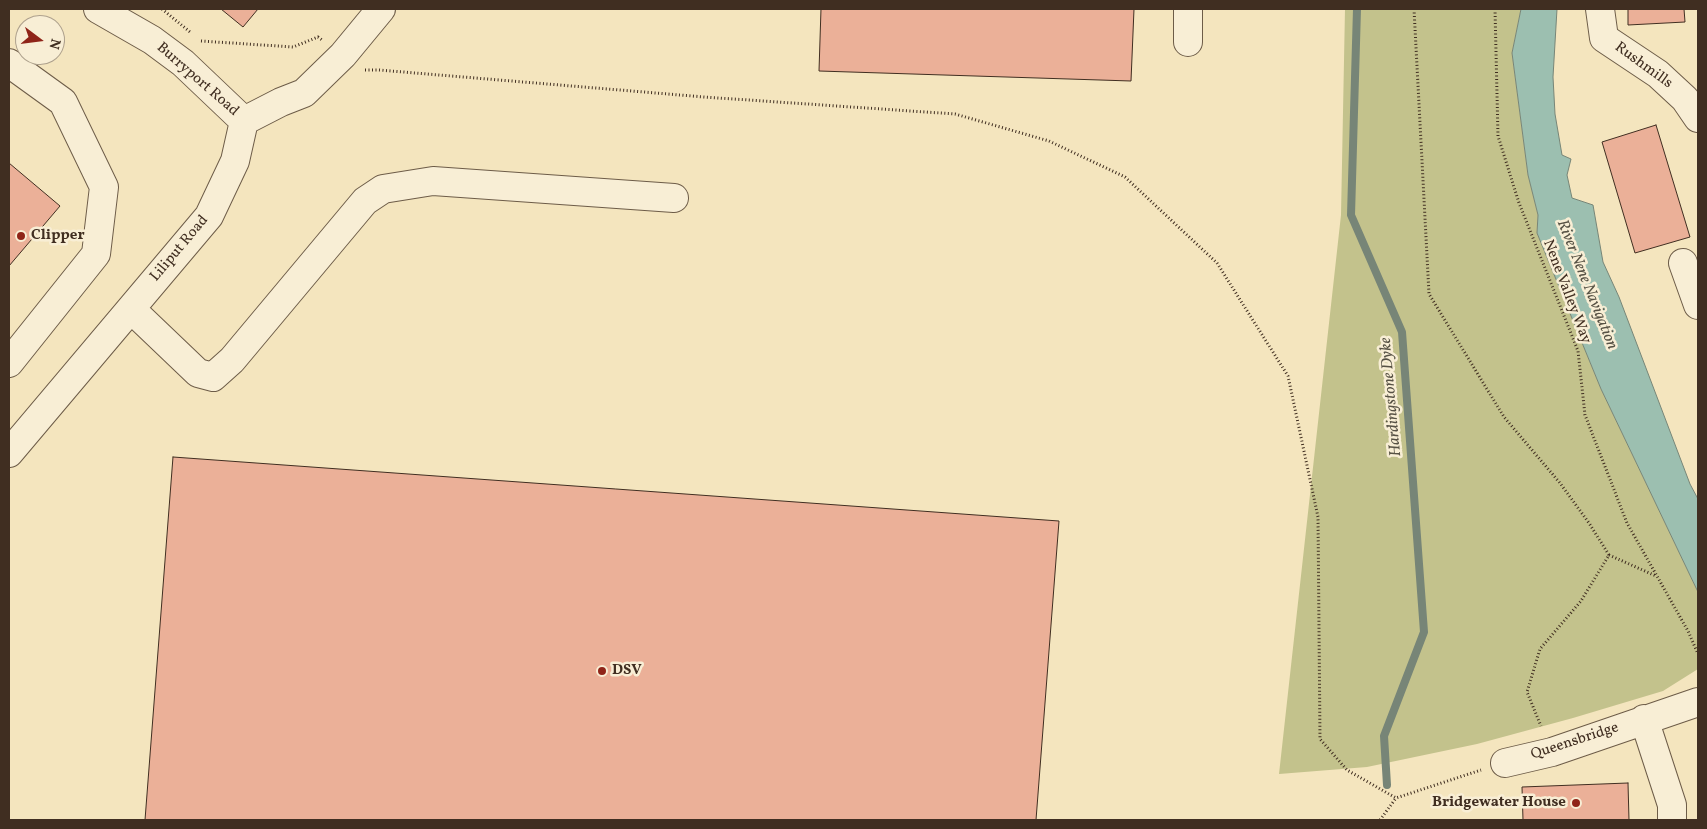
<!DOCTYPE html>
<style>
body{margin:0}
#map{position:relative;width:1707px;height:829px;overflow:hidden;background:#f4e5be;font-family:Vollkorn,serif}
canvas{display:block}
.frame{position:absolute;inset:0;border:10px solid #402e21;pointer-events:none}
.north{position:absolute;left:15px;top:15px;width:50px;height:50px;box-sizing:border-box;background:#f8eed5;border:1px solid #aea18d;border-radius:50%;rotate:105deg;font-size:14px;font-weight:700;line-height:20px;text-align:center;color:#402e21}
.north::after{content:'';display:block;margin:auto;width:18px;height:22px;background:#8f2418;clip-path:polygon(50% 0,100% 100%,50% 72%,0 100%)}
</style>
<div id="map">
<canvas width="1707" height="829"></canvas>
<div class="frame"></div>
<div class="north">N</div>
</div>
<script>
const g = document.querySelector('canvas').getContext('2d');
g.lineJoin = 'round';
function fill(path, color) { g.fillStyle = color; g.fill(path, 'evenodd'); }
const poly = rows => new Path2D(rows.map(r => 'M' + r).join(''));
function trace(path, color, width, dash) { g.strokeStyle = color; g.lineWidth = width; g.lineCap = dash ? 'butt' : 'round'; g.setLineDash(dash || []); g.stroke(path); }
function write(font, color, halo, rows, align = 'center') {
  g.font = font + ' Vollkorn,serif'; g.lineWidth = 5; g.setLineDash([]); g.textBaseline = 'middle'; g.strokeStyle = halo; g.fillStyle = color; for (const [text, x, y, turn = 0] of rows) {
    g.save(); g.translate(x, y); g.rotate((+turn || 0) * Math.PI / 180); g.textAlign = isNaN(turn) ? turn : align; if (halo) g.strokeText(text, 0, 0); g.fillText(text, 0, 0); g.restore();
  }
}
fill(poly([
 [1345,9,1521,9,1512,53,1528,175,1538,215,1537,233,1601,389,1698,592,1698,669,1663,691,1573,718,1477,744,1367,767,1279,774,1341,215]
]), '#c3c28c');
const water = poly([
 [1521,9,1557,9,1553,77,1555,114,1562,155,1571,159,1567,175,1572,198,1593,205,1603,262,1619,297,1690,484,1698,499,1698,592,1601,389,1537,233,1538,215,1528,175,1512,53,1521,9]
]);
fill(water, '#9cbfb0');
trace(water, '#778577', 1);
trace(poly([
 [1357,9,1351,215,1402,332,1424,632,1384,736,1387,785]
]), '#778577', 8);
const building = poly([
 [221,9,258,9,243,27,221,9],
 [821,9,1134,9,1131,81,819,71,821,9],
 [1628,9,1684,9,1685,22,1628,25,1628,9],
 [1656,125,1690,237,1635,253,1602,142,1656,125],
 [9,163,60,206,9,266,9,163],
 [173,457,1059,521,1036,820,145,820,173,457],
 [1628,783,1629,820,1523,820,1522,787,1628,783]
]);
fill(building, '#ebb098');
trace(building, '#402e21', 1);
const minor = poly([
 [98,9,152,40,183,63,244,121],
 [1600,9,1604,38,1658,74,1685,99,1698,118],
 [1188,42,1188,9],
 [9,63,63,102,104,187,96,254,9,363],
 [1683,263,1698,305],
 [131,309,198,373,213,377,232,360,365,201,383,189,433,181,674,198],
 [9,453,209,216,235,161,244,121,281,102,304,93,343,55,381,9],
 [1644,719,1672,805,1672,820],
 [1505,763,1552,752,1698,702]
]);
trace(minor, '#6d5c48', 30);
trace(poly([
 [162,9,190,32],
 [1414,9,1429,294,1504,417,1560,483,1589,523,1609,555,1581,601,1540,649,1527,692,1541,726],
 [1495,9,1498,136,1519,203,1578,351,1585,415,1627,523,1688,631,1698,654],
 [201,41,293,47,318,37,322,40],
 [365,70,379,70,704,97,955,114,1049,141,1125,177,1217,263,1288,376,1318,517,1320,739,1347,770,1396,798,1481,770],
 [1609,555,1656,576],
 [1380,820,1396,798]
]), '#402e21', 3, [1, 2.5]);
trace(minor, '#f8eed5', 28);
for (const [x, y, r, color] of [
 [21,236,5,"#8f2418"],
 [602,671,5,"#8f2418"],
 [1576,803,5,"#8f2418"]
]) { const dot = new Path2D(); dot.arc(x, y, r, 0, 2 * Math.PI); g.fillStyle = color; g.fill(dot); trace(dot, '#f8eed5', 2); }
write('15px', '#402e21', '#f8eed5', [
 ["Rushmills",1643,66,36],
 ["Burryport Road",197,80,41],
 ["Liliput Road",180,249,-50],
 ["Nene Valley Way",1566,292,69],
 ["Queensbridge",1575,742,-18]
]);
write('bold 15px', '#402e21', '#f8eed5', [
 ["Clipper",31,236],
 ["DSV",612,671],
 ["Bridgewater House",1566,803,"right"]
], 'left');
write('italic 16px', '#575245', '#f8eed5', [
 ["River Nene Navigation",1586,285,68],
 ["Hardingstone Dyke",1392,397,-95]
]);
</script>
